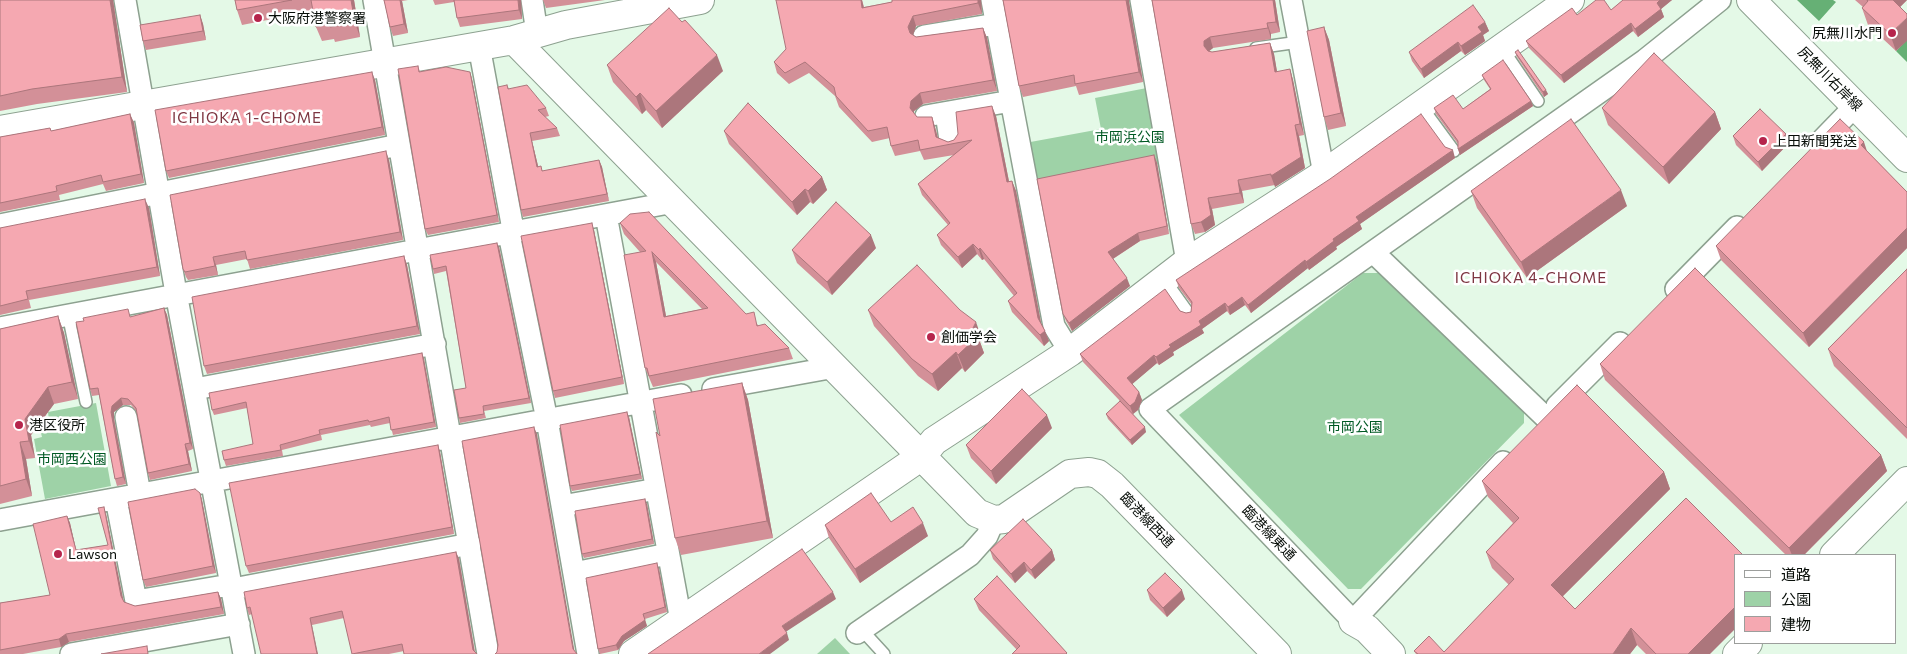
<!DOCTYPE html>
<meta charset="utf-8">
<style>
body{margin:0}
#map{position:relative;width:1907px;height:654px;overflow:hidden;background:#e4f9e7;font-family:Commissioner,"Noto Sans JP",sans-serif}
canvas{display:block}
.legend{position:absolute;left:1734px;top:554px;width:162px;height:90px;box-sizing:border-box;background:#fff;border:1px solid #9c9e9c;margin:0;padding:6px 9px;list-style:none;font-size:15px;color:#070d08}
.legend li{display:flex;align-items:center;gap:10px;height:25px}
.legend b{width:25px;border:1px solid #9c9e9c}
</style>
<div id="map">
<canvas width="1907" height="654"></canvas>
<ul class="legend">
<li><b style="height:6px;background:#fff"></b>道路</li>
<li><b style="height:14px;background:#9ed2a7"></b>公園</li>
<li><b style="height:14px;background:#f5a8b1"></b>建物</li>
</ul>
</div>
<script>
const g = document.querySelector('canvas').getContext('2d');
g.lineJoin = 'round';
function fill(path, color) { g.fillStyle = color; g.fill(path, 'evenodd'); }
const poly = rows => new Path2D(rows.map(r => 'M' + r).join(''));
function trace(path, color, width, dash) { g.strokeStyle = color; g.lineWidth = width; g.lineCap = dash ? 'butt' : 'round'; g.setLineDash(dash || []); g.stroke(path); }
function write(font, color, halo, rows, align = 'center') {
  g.font = font + ' Commissioner,"Noto Sans JP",sans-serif'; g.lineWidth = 5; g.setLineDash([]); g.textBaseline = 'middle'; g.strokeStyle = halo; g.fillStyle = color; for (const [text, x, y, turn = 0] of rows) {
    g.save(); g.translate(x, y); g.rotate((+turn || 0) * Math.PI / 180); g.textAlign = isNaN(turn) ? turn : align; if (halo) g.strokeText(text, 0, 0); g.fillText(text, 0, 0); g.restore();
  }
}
fill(poly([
 [1152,87,1166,163,1033,185,1025,143,1101,129,1095,98],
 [1363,273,1382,273,1524,411,1524,423,1361,589,1348,589,1179,415],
 [96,403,111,486,45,499,34,439,42,437,41,433,49,420,48,412],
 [835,638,850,654,817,654]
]), '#9ed2a7');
fill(poly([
 [1797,0,1833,0,1836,2,1819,21],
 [1907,40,1907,62,1896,51]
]), '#66b075');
const lane = poly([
 [1256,48,1299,42],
 [1502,48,1538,101],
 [1421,106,1454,151],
 [1164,279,1189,314],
 [68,314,86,402],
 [862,630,884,654]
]);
const street = poly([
 [125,0,176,293,244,654],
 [374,0,488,654],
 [532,0,537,33],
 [992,0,1054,326,1070,352],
 [1141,0,1187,262],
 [1291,0,1324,174],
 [924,36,996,24],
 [479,46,512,224,509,234,547,420,588,654],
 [946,113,950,140],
 [926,116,1011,101],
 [1821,141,1856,105],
 [606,215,681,621],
 [0,225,399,145],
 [1373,252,1545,417],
 [1676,289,1737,227],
 [0,328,674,202],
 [195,389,435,344],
 [713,389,835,367],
 [1557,406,1620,343],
 [126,417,140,494],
 [1503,462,1353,621,1150,409,1645,60,1720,0],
 [116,499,136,601,224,586,233,589,470,544],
 [562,506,657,489],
 [0,520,681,395],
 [574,573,668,554],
 [857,633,970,555,987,536,994,520],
 [71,654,239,624]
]);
const secondary = poly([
 [1751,0,1907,158],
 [514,40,977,513,994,520,1004,519,1070,474,1089,472,1098,474,1112,485,1277,654],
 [0,130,514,40,566,25,700,0],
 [1834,555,1907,481],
 [1353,621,1367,629,1391,654],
 [633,654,922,456,934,441,1070,352,1187,262,1324,174,1570,0],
 [1737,654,1748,643]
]);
trace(lane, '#8da190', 14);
trace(street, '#8da190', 24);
trace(secondary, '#8da190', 30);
trace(lane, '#fff', 11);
trace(street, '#fff', 21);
trace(secondary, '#fff', 28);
fill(poly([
 [0,0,113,0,127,92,37,104,0,111],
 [235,0,354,0,360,37,335,42,334,39,322,41,316,27,313,11,242,25,237,10],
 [384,0,408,0,402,1,408,33,393,36,390,27],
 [433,0,521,0,522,19,460,27,457,18,454,2,435,5],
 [543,0,605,0,546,8],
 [862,0,864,7,892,2,981,0,982,14,916,26,913,35,916,37,983,28,987,38,997,91,923,104,914,111,914,113,917,117,932,117,935,127,938,138,948,142,954,140,996,116,1009,181,1012,181,1016,191,1041,323,1049,341,1044,346,1012,312,1008,301,1014,296,984,259,982,260,977,254,962,268,941,245,937,235,948,225,922,195,918,184,954,155,924,160,920,151,895,156,891,146,890,138,872,142,839,107,835,96,809,73,789,84,777,73,774,62],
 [1003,0,1129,0,1129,2,1143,82,1079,95,1076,86,1023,97,1019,86],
 [1152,0,1275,0,1280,32,1271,34,1271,39,1213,48,1209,51,1212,52,1270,43,1274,54,1277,72,1290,69,1293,80,1304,135,1299,136,1305,168,1275,187,1275,185,1242,191,1244,203,1212,209,1215,225,1205,232,1195,234,1191,224],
 [1623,0,1672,0,1661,9,1664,17,1638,37,1633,31,1564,83,1529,48,1526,41,1577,15,1611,10],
 [1855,0,1907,0,1900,7,1896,51,1868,25,1862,8,1863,7],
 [200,15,203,24,206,40,146,50,143,41],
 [1485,22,1489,31,1483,35,1485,41,1465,55,1461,51,1424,78,1412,61,1409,52],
 [1324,27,1329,40,1346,126,1328,130,1324,117],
 [1515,52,1548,94,1544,97,1517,57],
 [607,65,723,71,662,128,646,110,642,114,613,82],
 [418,66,420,72,470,72,472,79,499,222,428,235,425,229],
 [1482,75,1531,101,1533,106,1460,155,1458,149,1458,144,1436,114,1434,108,1463,109,1490,89,1484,80],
 [375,80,385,135,169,178,166,171],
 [507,85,509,89,546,108,549,116,545,117,557,128,560,136,532,141,538,166,543,171,599,160,602,167,609,201,523,217,521,210],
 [1602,108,1715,112,1721,129,1669,184,1608,125],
 [130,114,134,123,144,183,106,191,103,184,59,195,60,200,0,212,0,137,50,128,51,131],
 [724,131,822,177,827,190,813,204,810,202,797,215,729,144],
 [1733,136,1789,143,1762,171,1736,145],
 [1445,147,1455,158,1360,224,1362,229,1336,247,1337,249,1309,270,1308,268,1251,313,1245,305,1230,315,1227,311,1202,329,1204,333,1173,352,1174,355,1159,365,1157,363,1132,384,1139,392,1142,400,1138,410,1133,414,1146,432,1132,445,1108,419,1106,414,1120,401,1083,362,1080,354,1180,311,1186,313,1191,312,1192,305,1179,288,1176,280],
 [1867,151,1907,192,1907,248,1809,347,1721,260,1716,246],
 [1154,155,1157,163,1169,234,1140,241,1113,259,1130,286,1072,331,1066,321,1063,314],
 [389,160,403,240,250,269,247,259,216,265,218,275,188,280,186,277,183,269],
 [1471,191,1627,206,1527,278,1477,208],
 [149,208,160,276,29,300,31,308,0,315,0,228],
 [620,223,746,314,758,325,789,348,793,359,653,387,645,368,640,252,624,234],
 [656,262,702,309,666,316],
 [594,230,624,384,555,398,553,391],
 [499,247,531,403,484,411,486,418,460,423,459,418,466,388,446,271,434,274,433,269],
 [876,248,832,295,797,263,792,250],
 [404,256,407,265,420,334,207,374,204,366],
 [1907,269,1907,439,1834,366,1828,349],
 [164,308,167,315,193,449,188,451,192,471,150,480,148,473,137,412,131,405,123,405,114,412,114,419,126,484,117,486,115,479,99,395,92,396,90,389,131,317],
 [868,310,982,339,980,342,984,353,965,372,962,368,938,391,918,376,874,326],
 [58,316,64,333,78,399,54,404,31,435,35,458,26,459,32,496,0,504,0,329],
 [422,353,424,359,436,427,393,435,390,423,371,427,370,425,321,435,322,440,282,450,283,456,226,466,224,460,253,444,247,408,214,415,212,410],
 [1600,364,1881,455,1887,471,1804,555,1786,555,1605,380],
 [742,383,748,400,773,538,681,555,675,538,660,436],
 [629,417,642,479,572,491,570,486],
 [1052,428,996,484,971,458,966,445],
 [438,445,440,452,454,534,249,573,246,566],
 [1664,472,1670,489,1563,596,1575,609,1710,654,1646,654,1637,645,1630,654,1416,654,1414,651,1444,652,1509,585,1492,568,1486,552,1513,523,1488,497,1482,481],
 [200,493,202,500,216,573,146,587,143,580],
 [647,504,654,544,584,558,582,554],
 [106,514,123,600,124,602,135,606,218,592,221,599,224,614,69,642,61,647,23,654,0,654,0,603,50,595,67,516,70,523,76,550,108,545],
 [891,522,928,536,860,583,829,538,825,525],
 [990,550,1052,550,1055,560,1035,579,1027,571,1015,583,993,559],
 [456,552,459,559,475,652,404,651,389,654,352,654,344,618,312,625,252,614,249,615,247,608],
 [659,569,667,612,645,619,647,626,624,641,618,650,600,654,598,649],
 [1147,590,1185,599,1167,617,1150,600],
 [974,599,1067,653,1067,654,1012,654,1017,650,979,610]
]), '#d39098');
fill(poly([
 [110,0,113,0,127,92,122,77],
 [351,0,354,0,360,37,355,23],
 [400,0,401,0,402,1,408,33,404,24],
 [518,0,521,0,522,19,519,10],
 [861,0,862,0,866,18,862,8],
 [978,0,981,0,982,14,978,3],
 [1126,0,1129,0,1129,2,1143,82,1139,72],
 [1273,0,1275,0,1280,32,1276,22],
 [1660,0,1672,0,1661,9,1664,17,1638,37,1635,29],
 [1890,0,1907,0,1895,12],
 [200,15,203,24,206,40,203,31],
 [913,16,916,26,912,38,908,27],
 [1907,18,1907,41,1896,51,1890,34],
 [1485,22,1489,31,1483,35,1485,41,1465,55,1461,46,1478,27],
 [1267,23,1271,34,1271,39,1268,28],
 [1631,23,1633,31,1564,83,1561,75],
 [1324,27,1329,40,1346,126,1341,113],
 [983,28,987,38,997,91,993,80],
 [1210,37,1213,48,1208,52,1204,46,1204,41],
 [1458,42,1461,51,1424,78,1421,69],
 [1270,43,1274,54,1279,83,1275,72],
 [717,55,723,71,662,128,656,111],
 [1290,69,1293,80,1304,135,1300,124],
 [372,72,375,80,385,135,382,127],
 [470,72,472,79,499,222,497,215],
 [1546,90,1548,94,1544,97,1543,92],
 [640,93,646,110,642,114,636,97],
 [920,93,923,104,914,111,914,119,910,108,911,101],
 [1531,101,1533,106,1460,155,1458,149],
 [992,106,996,116,1011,192,1007,182],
 [1715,112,1721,129,1669,184,1663,167],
 [130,114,134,123,144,183,141,174],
 [932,117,935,127,940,147,936,137],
 [1295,125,1299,136,1305,168,1275,187,1271,176],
 [530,133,532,141,540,174,537,167],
 [1786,134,1789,143,1762,171,1758,162],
 [1864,142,1869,157,1861,145],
 [1453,150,1455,158,1360,224,1362,229,1336,247,1337,249,1309,270,1306,262,1333,239,1356,217],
 [386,151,389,160,403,240,400,232],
 [1154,155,1157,163,1169,234,1167,226],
 [599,160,602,167,609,201,607,194],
 [822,177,827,190,813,204,808,191],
 [1238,180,1242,191,1244,203,1240,193],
 [1012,181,1016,191,1042,328,1038,318],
 [805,189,810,202,797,215,792,202],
 [1621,190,1627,206,1527,278,1521,262],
 [1208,198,1212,209,1215,225,1205,232,1201,222],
 [145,199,149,208,160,276,157,267],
 [592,223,594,230,624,384,622,377],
 [1907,228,1907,248,1809,347,1803,333],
 [1138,233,1140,241,1111,260,1108,252],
 [871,235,876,248,832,295,827,282],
 [497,243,499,247,531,403,529,398],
 [973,244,977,254,962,268,958,257],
 [980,248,984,259,982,260,979,250],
 [652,252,656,262,668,327,664,317],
 [404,256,407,265,420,334,417,326],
 [213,257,216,265,218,275,215,266],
 [1305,260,1308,268,1251,313,1248,305],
 [1127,278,1130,286,1072,331,1069,323],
 [1242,297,1245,305,1230,315,1228,307],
 [1225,303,1227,311,1202,329,1204,333,1173,352,1174,355,1159,365,1156,357,1169,345,1199,321],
 [164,308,167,315,193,449,190,443],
 [58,316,64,333,78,399,72,382],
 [976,322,982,339,980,342,984,353,965,372,958,355],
 [1045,331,1049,341,1044,346,1040,335],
 [956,352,962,368,938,391,932,374],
 [422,353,424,359,436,427,434,422],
 [1154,355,1157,363,1130,386,1127,378],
 [742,383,748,400,773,538,767,521],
 [48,387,54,404,31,435,35,458,29,441,25,419],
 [1139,392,1142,400,1138,410,1133,414,1130,406],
 [121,398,123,405,114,412,114,419,126,484,123,477,111,412,112,406],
 [627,412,629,417,642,479,640,474],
 [1047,415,1052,428,996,484,991,471],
 [534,427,537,434,575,654,573,649],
 [1145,427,1146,432,1132,445,1130,440],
 [20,442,26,459,32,496,26,479],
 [185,444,188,451,192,471,189,464],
 [438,445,440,452,454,534,452,527],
 [1881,455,1887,471,1804,555,1792,555,1789,548],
 [1664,472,1670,489,1557,602,1551,585],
 [200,493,202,500,216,573,213,566],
 [645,499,647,504,654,544,652,539],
 [104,507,106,514,124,603,121,596],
 [67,516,70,523,78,558,76,550],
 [923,523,928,536,860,583,855,569],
 [1052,550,1055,560,1035,579,1031,570],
 [456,552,459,559,475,654,473,650],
 [1024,562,1027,571,1015,583,1011,574],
 [657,563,659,569,667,612,665,607],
 [1182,590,1185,599,1167,617,1163,608],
 [218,592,221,599,224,614,221,607],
 [833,592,836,599,784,633,782,626],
 [1736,606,1736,628,1710,654,1688,654],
 [643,614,647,626,624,641,618,650,616,645,622,636],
 [310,618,312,625,318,654,317,654],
 [1631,628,1637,645,1630,654,1613,654],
 [787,633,789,640,770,654,759,654],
 [66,634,69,642,61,647,59,639]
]), '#ac767c');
const building = poly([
 [0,0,110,0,122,77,32,89,0,96,0,0],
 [235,0,292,0,237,10,235,0],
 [311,0,351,0,355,23,330,27,329,24,316,27,311,0],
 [384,0,400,0,404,24,390,27,384,0],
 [454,0,518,0,519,10,457,18,454,0],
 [776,0,861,0,862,8,892,2,892,0,978,0,978,3,913,16,908,27,910,33,916,37,983,28,993,80,920,93,911,101,910,108,917,117,932,117,936,137,948,142,954,140,958,134,956,112,992,106,1007,182,1012,181,1038,318,1045,331,1040,335,1008,301,1017,293,980,248,979,250,973,244,958,257,937,235,950,223,918,184,972,140,920,150,918,140,891,146,887,127,868,131,836,96,834,87,805,62,785,73,774,62,786,49,776,0],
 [1003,0,1126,0,1139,72,1075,84,1074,75,1019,86,1003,0],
 [1152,0,1273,0,1276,22,1267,23,1268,28,1210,37,1204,41,1204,46,1208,51,1212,52,1270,43,1275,72,1290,69,1300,124,1295,125,1301,157,1271,176,1271,174,1238,180,1240,193,1208,198,1211,215,1201,222,1191,224,1152,0],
 [1596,0,1604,0,1611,10,1623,0,1660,0,1657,3,1661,9,1635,29,1631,23,1561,75,1526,41,1572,8,1577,15,1596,0],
 [1867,0,1893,0,1907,14,1907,18,1890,34,1862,8,1868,1,1867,0],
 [1473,5,1485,22,1478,27,1482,32,1461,46,1458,42,1421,69,1409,52,1473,5],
 [669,8,682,22,685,20,717,55,656,111,640,93,636,97,607,65,669,8],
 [200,15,203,31,143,41,140,25,200,15],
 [1324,27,1341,113,1324,117,1307,31,1324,27],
 [1518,50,1546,90,1543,92,1515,52,1518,50],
 [1654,53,1715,112,1663,167,1602,108,1654,53],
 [1503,60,1531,101,1458,149,1458,141,1434,108,1453,95,1463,109,1491,89,1482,75,1503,60],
 [418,66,419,72,446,67,470,72,497,215,425,229,398,69,418,66],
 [372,72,382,127,166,171,155,110,372,72],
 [507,85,508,89,527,85,546,108,538,110,557,128,530,133,537,167,541,166,542,171,599,160,607,194,521,210,498,87,507,85],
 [748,103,822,177,808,191,805,189,792,202,724,131,748,103],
 [1760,109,1786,134,1758,162,1733,136,1760,109],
 [130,114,141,174,103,182,101,175,56,186,57,191,0,203,0,137,50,128,51,131,130,114],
 [1421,114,1445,147,1453,150,1356,217,1359,221,1333,239,1334,241,1306,262,1305,260,1248,305,1242,297,1228,307,1225,303,1199,321,1201,325,1169,345,1171,347,1156,357,1154,355,1127,378,1139,392,1135,402,1130,406,1080,354,1165,289,1180,311,1186,313,1191,312,1192,302,1176,280,1330,179,1421,114],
 [1571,119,1621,190,1521,262,1471,191,1571,119],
 [1840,119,1864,142,1861,145,1907,192,1907,228,1803,333,1716,246,1840,119],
 [386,151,400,232,247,260,245,251,213,257,215,266,185,272,183,269,170,195,386,151],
 [1154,155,1167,226,1138,233,1108,252,1127,278,1069,323,1063,314,1037,179,1154,155],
 [145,199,157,267,26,291,28,299,0,306,0,228,145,199],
 [836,202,871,235,827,282,792,250,836,202],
 [649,212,746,314,754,312,757,326,765,324,789,348,649,376,647,368,645,368,624,255,646,251,620,223,630,214,649,212],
 [652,252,708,308,664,317,652,252],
 [592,223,622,377,553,391,521,236,592,223],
 [497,243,529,398,483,406,484,414,459,418,454,390,466,388,446,266,433,269,430,255,497,243],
 [404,256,417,326,204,366,192,297,404,256],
 [917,265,960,310,976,322,972,330,978,336,958,355,956,352,932,374,912,359,868,310,917,265],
 [1695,268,1881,455,1789,548,1600,364,1695,268],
 [1907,269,1907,428,1828,349,1907,269],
 [164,308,190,443,185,444,189,464,148,473,136,408,128,399,121,398,112,406,111,412,123,477,115,479,98,388,90,389,76,322,84,321,83,318,128,309,130,317,164,308],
 [58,316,72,382,48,387,25,419,29,441,20,442,26,479,0,486,0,329,58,316],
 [422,353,434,422,391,430,389,417,369,422,368,420,319,430,320,434,280,445,281,450,224,460,222,451,253,444,246,402,212,410,209,393,422,353],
 [742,383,767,521,675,538,656,432,660,436,653,399,742,383],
 [1577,385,1664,472,1551,585,1575,609,1686,498,1743,555,1736,555,1736,606,1688,654,1656,654,1631,628,1613,654,1418,654,1414,651,1429,636,1444,652,1514,579,1486,552,1519,518,1482,481,1577,385],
 [1022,389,1047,415,991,471,966,445,1022,389],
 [1120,401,1145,427,1130,440,1106,414,1120,401],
 [627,412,640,474,570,486,560,425,627,412],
 [534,427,573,649,577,654,495,654,497,652,498,645,462,441,534,427],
 [438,445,452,527,246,566,229,483,438,445],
 [195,489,200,493,213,566,143,580,128,502,195,489],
 [871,493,891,522,913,507,923,523,855,569,825,525,871,493],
 [645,499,652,539,582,554,575,511,645,499],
 [104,507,121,596,124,602,135,606,218,592,221,607,66,634,59,639,0,650,0,603,50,595,33,524,67,516,76,550,108,545,98,508,104,507],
 [1023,519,1052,550,1031,570,1024,562,1011,574,990,550,1023,519],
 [802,549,833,592,782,626,787,633,759,654,648,654,802,549],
 [456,552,473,650,477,654,404,654,402,644,352,654,342,611,310,618,317,654,261,654,250,607,247,608,244,592,456,552],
 [657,563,665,607,643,614,645,620,622,636,616,645,598,649,586,578,657,563],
 [1165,573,1182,590,1163,608,1147,590,1165,573],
 [997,576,1067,653,1066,654,1012,654,1020,646,974,599,997,576],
 [147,646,148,654,101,654,147,646]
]);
fill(building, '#f5a8b1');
trace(building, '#ac767c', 1);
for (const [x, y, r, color] of [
 [258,18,5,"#b6254c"],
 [1892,33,5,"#b6254c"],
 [1763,141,5,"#b6254c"],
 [931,337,5,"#b6254c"],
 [19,425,5,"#b6254c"],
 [58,554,5,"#b6254c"]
]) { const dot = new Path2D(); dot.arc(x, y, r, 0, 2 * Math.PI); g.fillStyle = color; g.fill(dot); trace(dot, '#fff', 2); }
write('14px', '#070d08', '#fff', [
 ["大阪府港警察署",268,18],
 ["尻無川水門",1882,33,"right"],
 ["上田新聞発送",1773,141],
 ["創価学会",941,337],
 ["港区役所",29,425],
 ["Lawson",68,554]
], 'left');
write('14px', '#070d08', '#fff', [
 ["尻無川右岸線",1830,79,45],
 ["臨港線西通",1147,520,46],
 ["臨港線東通",1269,533,46]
]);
write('14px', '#005923', '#fff', [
 ["市岡浜公園",1130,137],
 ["市岡公園",1355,427],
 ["市岡西公園",72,459]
]);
g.letterSpacing = '1px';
write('15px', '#7e3642', '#fff', [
 ["ICHIOKA 1-CHOME",247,118],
 ["ICHIOKA 4-CHOME",1531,278]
]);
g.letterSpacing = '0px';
</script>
